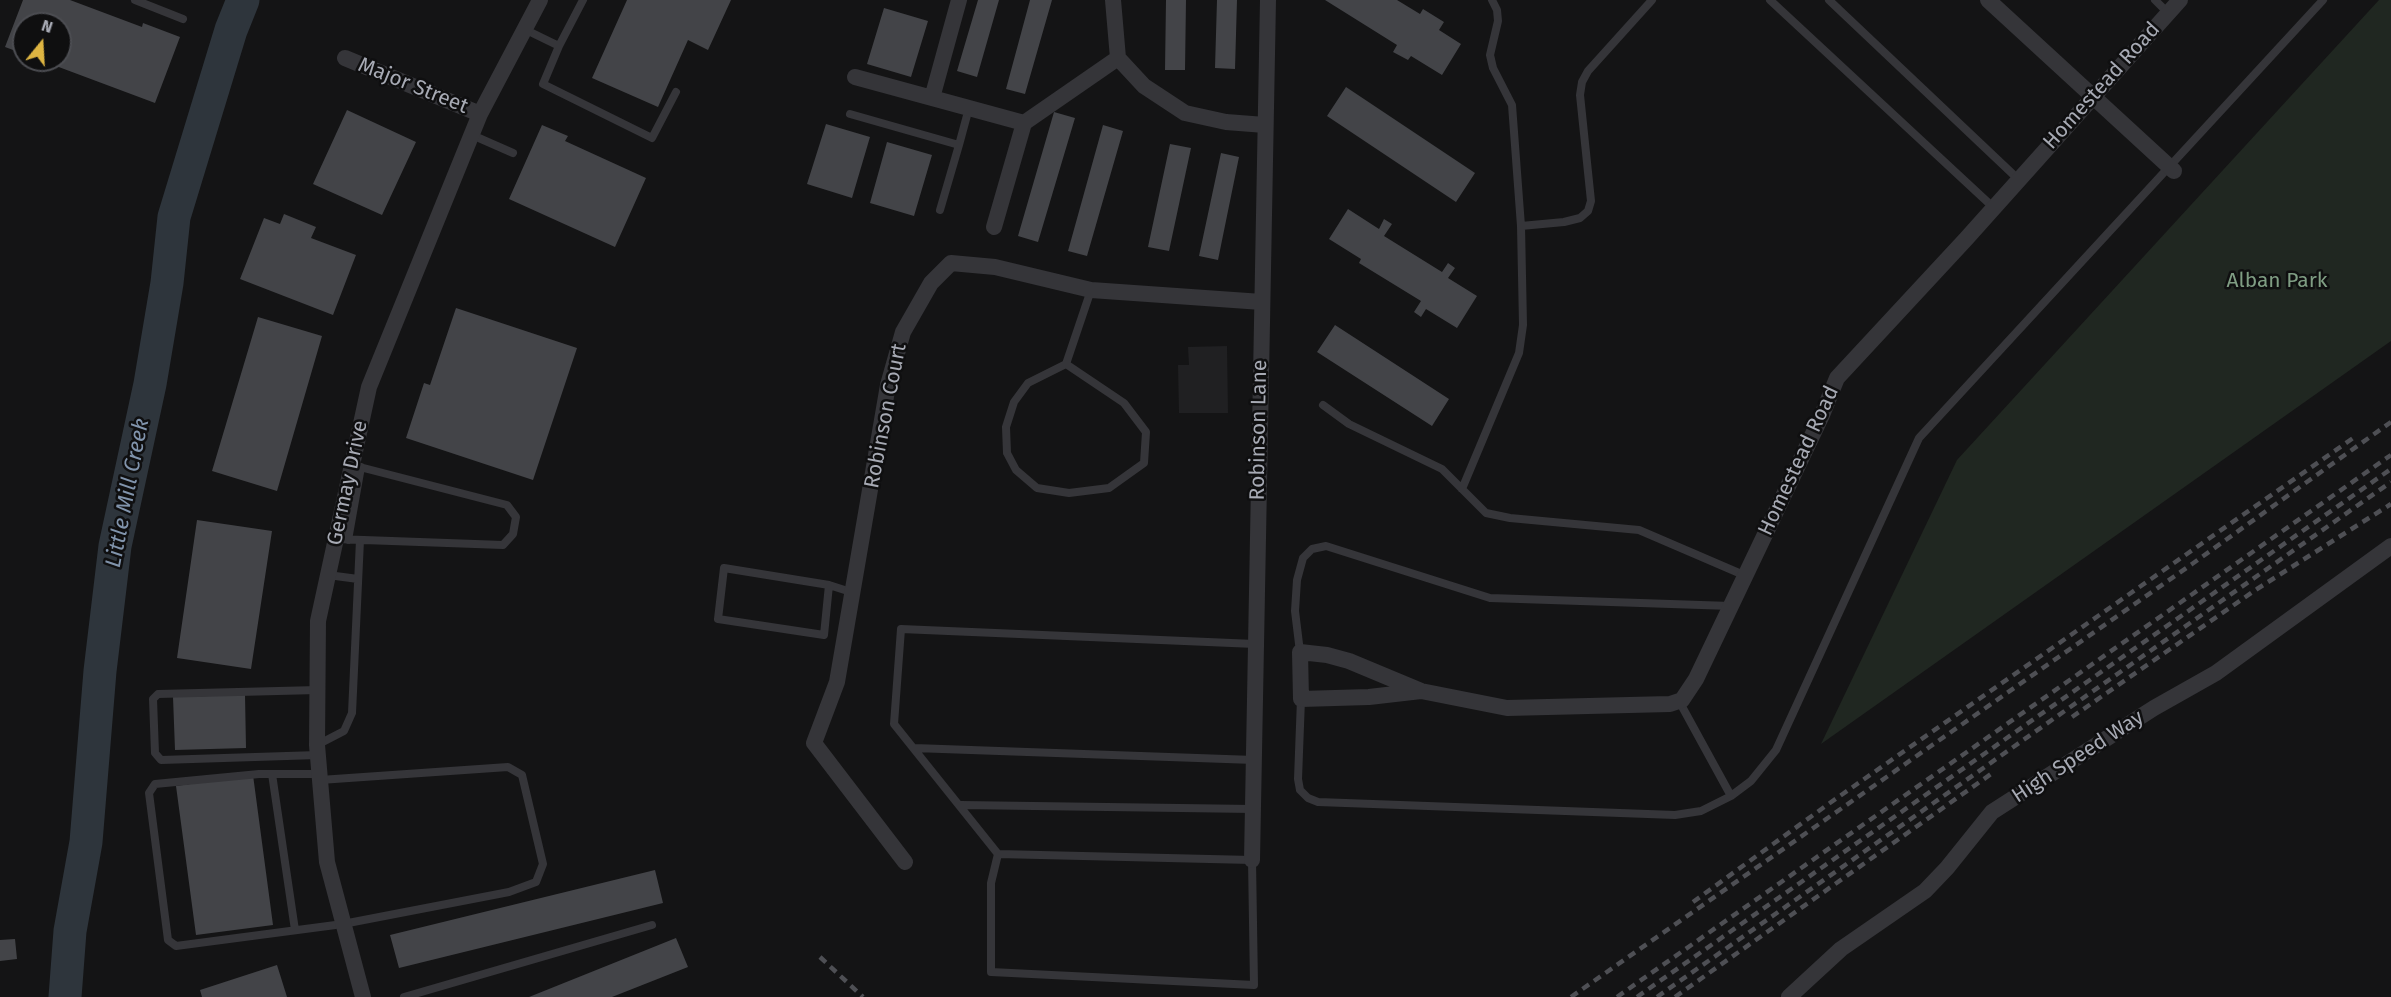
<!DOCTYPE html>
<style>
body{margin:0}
#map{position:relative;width:2391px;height:997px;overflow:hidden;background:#141415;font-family:"Fira Sans",sans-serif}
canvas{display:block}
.north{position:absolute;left:12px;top:12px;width:60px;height:60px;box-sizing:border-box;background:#0f0f10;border:2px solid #4c4d52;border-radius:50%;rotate:18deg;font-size:16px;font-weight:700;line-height:24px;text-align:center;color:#a7aab4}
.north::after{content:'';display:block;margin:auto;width:21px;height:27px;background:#deb542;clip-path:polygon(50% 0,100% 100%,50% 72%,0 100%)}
</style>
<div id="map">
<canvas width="2391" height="997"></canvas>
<div class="north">N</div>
</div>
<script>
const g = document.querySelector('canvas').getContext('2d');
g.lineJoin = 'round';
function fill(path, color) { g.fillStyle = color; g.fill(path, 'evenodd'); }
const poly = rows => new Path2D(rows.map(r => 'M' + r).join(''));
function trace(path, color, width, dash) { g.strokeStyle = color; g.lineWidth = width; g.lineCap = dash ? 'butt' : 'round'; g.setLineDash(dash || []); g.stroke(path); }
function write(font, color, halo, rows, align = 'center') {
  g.font = font + ' "Fira Sans",sans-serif'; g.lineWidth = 5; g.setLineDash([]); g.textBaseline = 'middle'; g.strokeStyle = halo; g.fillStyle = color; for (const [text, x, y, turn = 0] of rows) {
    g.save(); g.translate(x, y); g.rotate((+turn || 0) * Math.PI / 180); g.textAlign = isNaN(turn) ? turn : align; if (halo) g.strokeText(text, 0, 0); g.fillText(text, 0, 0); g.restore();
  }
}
fill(poly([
 [1227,346,1228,413,1179,413,1178,365,1189,365,1188,347]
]), '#202022');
fill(poly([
 [2379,0,2391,0,2391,341,1821,744,1957,460]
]), '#202721');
trace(poly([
 [65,997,70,931,86,842,100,671,115,546,150,384,167,283,174,217,231,30,243,0]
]), '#2e353c', 33);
fill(poly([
 [23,0,70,0,142,27,143,23,180,37,155,103,40,60,60,60,60,24,24,24,24,54,5,47],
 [627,0,731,0,708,50,688,40,658,107,592,78],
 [978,0,999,0,977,77,957,71],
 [1030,0,1052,0,1025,94,1006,89],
 [1166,0,1186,0,1185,70,1165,70],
 [1217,0,1237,0,1235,69,1215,68],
 [1325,0,1397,0,1420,14,1423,9,1444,22,1439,30,1461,44,1442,75,1411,56,1408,60,1393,52,1397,45],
 [884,8,928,21,911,77,867,64],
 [1346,87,1475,173,1456,202,1327,116],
 [347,110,416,142,382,215,313,184],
 [1054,112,1075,118,1038,242,1018,236],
 [826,124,870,137,852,198,807,184],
 [542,125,568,136,565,141,646,178,615,247,509,199],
 [1103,125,1123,131,1087,256,1068,251],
 [887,142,932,155,914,216,870,203],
 [1170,144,1191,148,1169,251,1148,247],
 [1221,153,1239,157,1218,260,1199,256],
 [1348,209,1379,229,1384,219,1392,224,1384,236,1442,272,1448,263,1455,268,1448,278,1477,296,1457,328,1426,309,1421,317,1414,312,1421,301,1359,263,1361,259,1329,239],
 [284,214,316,227,311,238,356,255,333,315,240,279,264,218,280,224],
 [456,308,577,348,533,480,406,438,424,383,430,385],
 [258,317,322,336,277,491,212,471],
 [1335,325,1449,399,1432,426,1317,352],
 [197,520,272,531,251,669,177,658],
 [245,695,246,748,175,750,173,697],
 [253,775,273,925,196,935,176,786],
 [655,870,663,903,399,968,390,935],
 [676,938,688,967,612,997,529,997],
 [15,939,17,959,0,961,0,940],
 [277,965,287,997,202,997,200,990]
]), '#434448');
trace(poly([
 [135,0,183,19],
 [1770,0,1994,208],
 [1829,0,2018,179],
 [2155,0,2168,13],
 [524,29,559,46,543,84,652,138,676,92],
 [559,46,583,0],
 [850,114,959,145,940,210],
 [472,135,513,153],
 [959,145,969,108],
 [1521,226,1564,222,1580,218,1588,211,1591,201,1580,95,1582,82,1588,71,1652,0],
 [1066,364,1124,403,1146,432,1144,463,1109,488,1069,493,1037,488,1016,470,1007,453,1006,427,1014,402,1028,383,1066,364,1091,290],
 [1323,405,1349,424,1442,469,1486,513,1510,518,1639,530,1746,576],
 [1462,489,1519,353,1523,325,1521,226,1512,105,1493,68,1490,55,1498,21,1497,10,1492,0],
 [336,539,503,545,513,534,516,517,507,505,352,465],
 [348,540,361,467],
 [328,575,358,579],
 [829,585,724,568,718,619,824,635,829,585,854,593],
 [1300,652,1295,611,1297,580,1303,558,1312,549,1326,546,1490,598,1731,606],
 [318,690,158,694,153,699,155,753,161,760,318,755],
 [1301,699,1298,779,1300,790,1308,798,1318,802,1675,815,1701,811,1731,796,1751,781,1776,750,1919,438,2323,0],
 [1679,701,1731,796],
 [317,745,344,731,352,713,360,540],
 [914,748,1254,760],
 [272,774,295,930],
 [320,774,259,774,155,784,149,793,168,940,176,946,343,924,509,892,536,882,543,864,522,775,508,767,320,780],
 [961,805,1253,809],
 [998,854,1252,860,1254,985,991,972,991,883,998,854,894,724,901,629,1255,644],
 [404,997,652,925]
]), '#353539', 8);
trace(poly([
 [1113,0,1118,58,1144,86,1185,113,1226,122,1265,125],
 [1988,0,2174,171],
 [345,58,480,114],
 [855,77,1024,123],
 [932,98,959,0],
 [994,227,1024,123,1118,58],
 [1421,691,1369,697,1301,699,1300,652,1327,655,1349,661,1421,691,1507,708,1670,704,1682,700,1696,679,1822,415,1837,378,1966,239,2180,0],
 [1252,860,1268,0],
 [905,862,814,743,837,682,888,385,903,332,931,283,951,263,995,267,1091,290,1262,302],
 [363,997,327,862,317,745,318,621,369,387,480,114,540,0],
 [1789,997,1841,949,1925,891,1947,868,1992,812,2154,708,2216,673,2391,546]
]), '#353539', 16);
trace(poly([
 [2072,717,2257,589,2391,504],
 [1693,902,1827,805,2356,436],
 [820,957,863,997],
 [1571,997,2192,564,2391,422],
 [1617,997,2391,455],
 [1637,997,2391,469],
 [1657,997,2391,482],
 [1675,997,1991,774]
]), '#4e4f54', 4.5, [8, 6]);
write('21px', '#a7aab4', '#0f0f10', [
 ["Major Street",413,86,22],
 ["Homestead Road",2102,86,-48],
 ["Robinson Court",886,416,-79],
 ["Robinson Lane",1259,430,-89],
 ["Homestead Road",1799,461,-65],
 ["Germay Drive",348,483,-78],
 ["High Speed Way",2078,757,-33]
]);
write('21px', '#7f9d83', '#0f0f10', [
 ["Alban Park",2277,281]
]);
write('italic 22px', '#8194ac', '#0f0f10', [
 ["Little Mill Creek",128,493,-79]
]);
</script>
